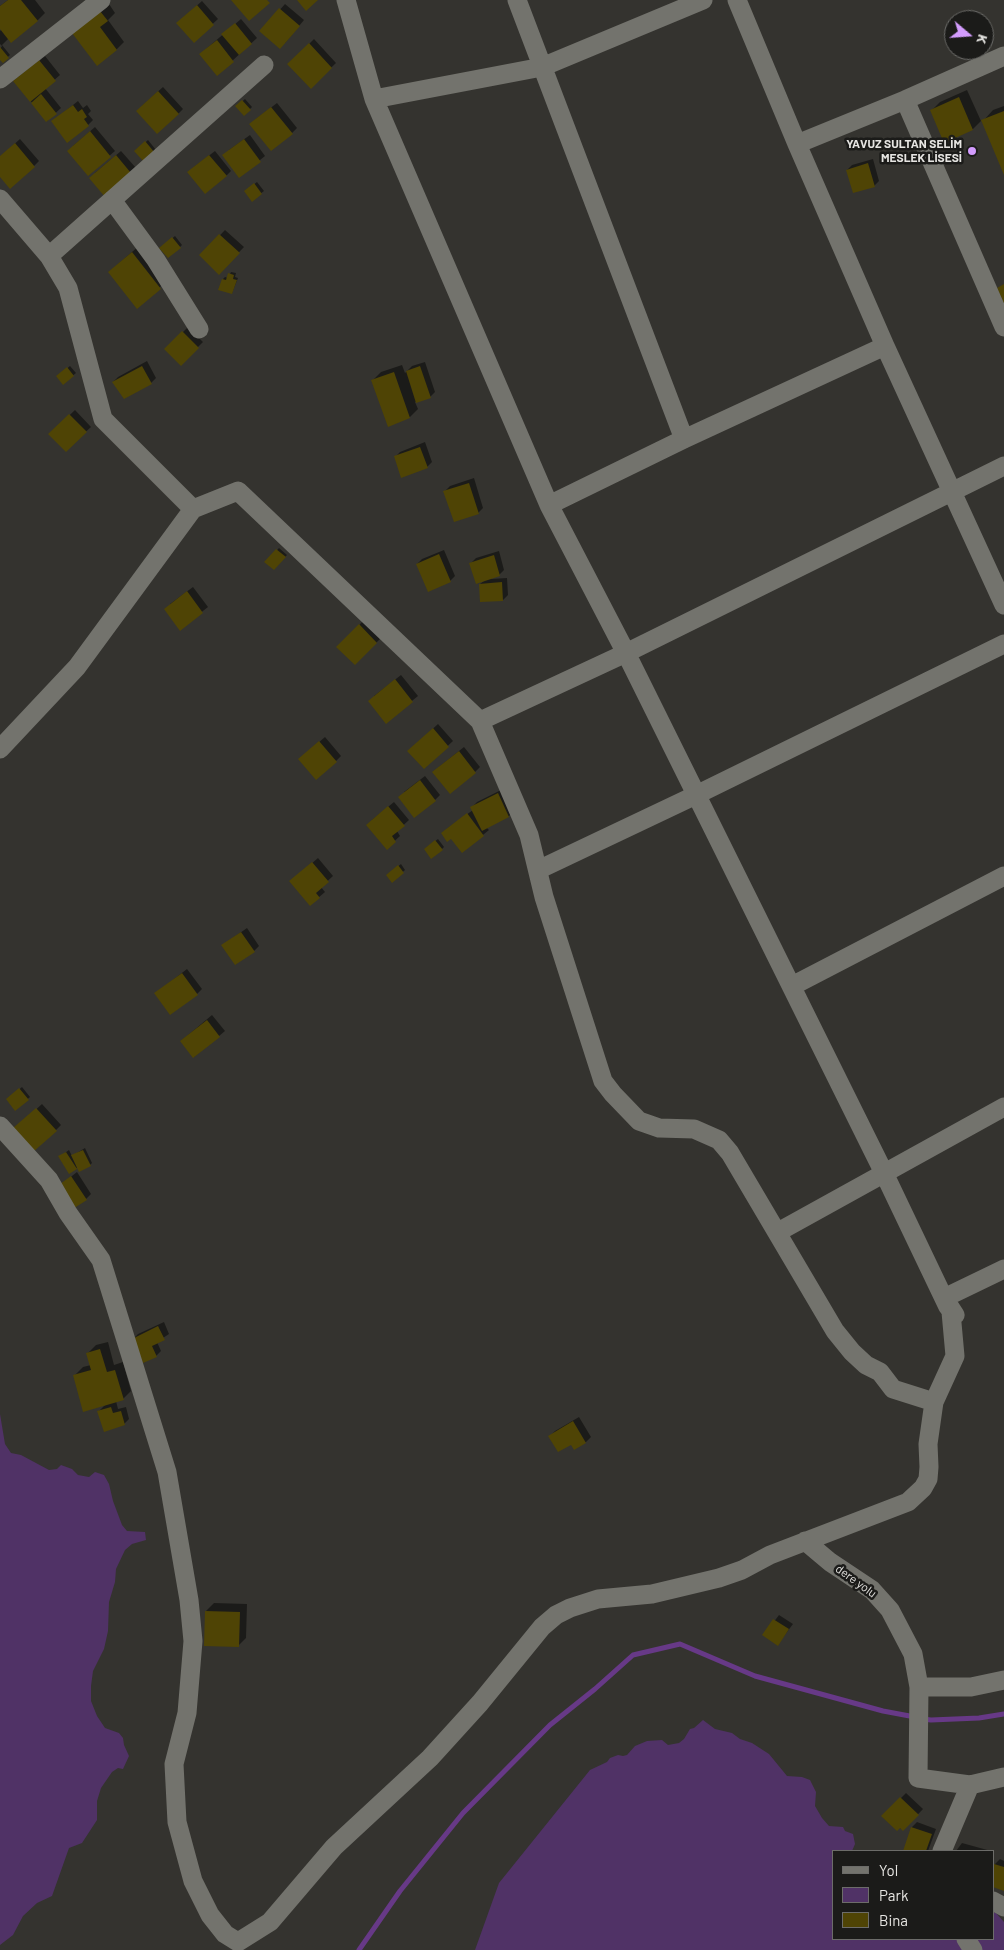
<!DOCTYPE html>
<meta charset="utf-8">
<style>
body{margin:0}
#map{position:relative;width:1004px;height:1950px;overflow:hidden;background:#34332f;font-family:Barlow,sans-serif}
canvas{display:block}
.legend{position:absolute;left:832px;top:1850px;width:162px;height:90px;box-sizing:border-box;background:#1b1b19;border:1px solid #6c6c69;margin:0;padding:6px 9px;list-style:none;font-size:15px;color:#e6e5e2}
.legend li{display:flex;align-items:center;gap:10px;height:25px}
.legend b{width:25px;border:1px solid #6c6c69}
.north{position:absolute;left:944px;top:10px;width:50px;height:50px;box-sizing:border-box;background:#1b1b19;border:1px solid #6c6c69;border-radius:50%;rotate:108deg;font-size:14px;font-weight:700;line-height:20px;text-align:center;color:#e6e5e2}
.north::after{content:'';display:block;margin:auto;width:18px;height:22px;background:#d39cfd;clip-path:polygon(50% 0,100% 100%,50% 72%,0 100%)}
</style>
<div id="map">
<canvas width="1004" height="1950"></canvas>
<ul class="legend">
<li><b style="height:6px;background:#73736d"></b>Yol</li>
<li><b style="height:14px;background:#503266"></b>Park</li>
<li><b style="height:14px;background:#4f4405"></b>Bina</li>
</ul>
<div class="north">K</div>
</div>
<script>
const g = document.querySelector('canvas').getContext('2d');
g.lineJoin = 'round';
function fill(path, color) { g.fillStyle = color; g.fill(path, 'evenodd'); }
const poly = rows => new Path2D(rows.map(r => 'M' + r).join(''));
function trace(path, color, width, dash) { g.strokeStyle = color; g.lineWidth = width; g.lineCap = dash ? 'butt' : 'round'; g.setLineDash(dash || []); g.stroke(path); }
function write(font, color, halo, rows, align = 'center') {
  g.font = font + ' Barlow,sans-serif'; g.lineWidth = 5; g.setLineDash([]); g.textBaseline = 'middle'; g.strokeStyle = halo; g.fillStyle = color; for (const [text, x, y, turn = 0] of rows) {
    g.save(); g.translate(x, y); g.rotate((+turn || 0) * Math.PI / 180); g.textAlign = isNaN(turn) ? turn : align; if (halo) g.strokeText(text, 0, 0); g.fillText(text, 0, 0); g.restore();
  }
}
fill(poly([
 [0,1414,5,1444,11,1453,21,1455,49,1470,57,1469,61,1465,72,1469,78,1475,89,1477,95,1472,104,1475,109,1484,113,1501,122,1525,127,1531,145,1532,146,1540,132,1544,125,1550,116,1569,115,1582,109,1602,108,1631,104,1649,93,1671,91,1686,91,1701,97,1716,105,1728,119,1733,123,1738,124,1745,129,1756,123,1769,118,1768,112,1772,101,1788,97,1801,97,1820,82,1843,69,1848,52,1896,37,1903,23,1916,13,1935,0,1945],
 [703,1720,715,1729,732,1733,740,1739,752,1743,769,1754,787,1776,802,1777,810,1780,816,1792,815,1806,822,1818,829,1826,843,1827,845,1831,853,1834,855,1844,852,1851,833,1851,833,1939,993,1939,993,1912,996,1913,1004,1922,1004,1950,475,1950,499,1883,590,1770,607,1762,610,1758,618,1755,623,1756,627,1755,635,1746,647,1741,662,1740,668,1745,679,1743,684,1739,690,1729,694,1728]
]), '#503266');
fill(poly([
 [8,0,35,0,45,13,37,21,9,38,2,45,10,55,3,61,0,58,0,49,2,46,0,44,0,31,2,29,0,27,0,6],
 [202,1,218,19,194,41,183,18],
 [109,4,115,13,108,20,124,42,116,50,74,33],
 [285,4,304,20,285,43,261,31],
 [241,19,257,38,218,74,206,49],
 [314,39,336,63,311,87,289,64],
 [45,56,60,75,45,88,61,108,47,121,15,82],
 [163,87,183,109,178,114,142,106],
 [967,90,981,121,973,129,945,141,932,110,940,102],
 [245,99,252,107,244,115,237,106],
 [78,101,83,108,87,105,91,111,88,114,93,120,88,125,53,121],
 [277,103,297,128,292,133,256,119],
 [1004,106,1004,172,983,121,993,110],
 [95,127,115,151,88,174,73,146],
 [250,135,265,156,239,177,229,150],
 [20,139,39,161,34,166,0,175,0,157],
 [148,140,156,150,144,160,136,151],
 [121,151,136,168,105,195,95,173],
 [215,151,231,171,226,176,194,167],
 [873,159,879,181,874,186,847,170,852,165],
 [257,182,264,191,252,200,248,189],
 [225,230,244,247,219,273,201,255],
 [175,236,182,245,180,247,163,246],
 [140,245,168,280,137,307,109,272],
 [231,272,236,273,235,277,238,278,232,293,220,289,223,279,225,277,228,278],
 [188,327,203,342,181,364,166,349],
 [147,361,156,378,151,383,113,382,118,377],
 [425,362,435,392,430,397,415,402,418,409,410,417,388,425,373,380,381,372,402,365,405,373,412,366],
 [70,366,76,373,64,383,58,376],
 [75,410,91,427,66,450,50,434],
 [425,442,432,462,427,467,395,457,400,452],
 [474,478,483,508,478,513,445,491,450,486],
 [279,548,287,555,274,569,266,562],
 [444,550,455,576,450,581,417,564,422,559],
 [499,551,504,570,499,575,490,579,507,578,508,595,503,600,480,584,485,580,471,563,476,558],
 [193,587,208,607,180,629,170,604],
 [364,620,382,637,355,664,338,647],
 [401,675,418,696,386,722,374,696],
 [438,724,453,741,424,768,414,746],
 [325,737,341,756,336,761,305,754],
 [464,747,480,767,475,772,439,767],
 [425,776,440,795,435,800,404,792],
 [503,789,514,811,509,816,486,827,489,830,462,852,451,837,448,828,473,810,472,807,477,802],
 [394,802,409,820,397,831,400,836,387,848,372,820],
 [438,839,444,847,442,849,427,847],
 [318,858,333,876,321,887,325,892,311,904,296,877],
 [401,864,405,870,392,881,387,875],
 [247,928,259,946,254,951,223,945],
 [187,969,202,989,197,994,156,993],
 [212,1015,225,1031,194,1057,181,1041],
 [22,1087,30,1097,16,1109,8,1099],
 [42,1104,61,1125,56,1130,20,1124],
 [85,1148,92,1163,90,1165,76,1168,62,1155,69,1150,72,1156],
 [77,1172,91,1194,86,1199,58,1187],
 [164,1322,169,1334,157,1342,161,1351,156,1356,133,1339,138,1334],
 [108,1342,114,1365,123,1362,131,1391,123,1399,116,1401,118,1409,126,1407,129,1419,124,1424,99,1411,106,1404,75,1375,83,1367,91,1365,88,1353,96,1345],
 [579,1417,591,1437,586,1442,574,1448,571,1443,550,1436,555,1431],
 [214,1603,247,1604,246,1638,238,1646,206,1611],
 [779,1615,793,1624,778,1644,764,1635],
 [906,1793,923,1809,903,1830,883,1816],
 [917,1822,936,1829,928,1851,904,1851,912,1827],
 [962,1843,991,1851,956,1851],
 [1000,1859,1004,1861,1004,1890,993,1886,993,1871,995,1864]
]), '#0007');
trace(poly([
 [923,1719,931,1720,979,1718,1004,1714],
 [359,1950,400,1891,463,1813,550,1725,595,1689,633,1655,680,1644,755,1676,883,1711,915,1717]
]), '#673987', 5);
fill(poly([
 [8,0,21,0,38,21,11,43,0,29,0,6],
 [231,0,267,0,270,3,249,21],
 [297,0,318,0,306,11],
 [197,5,214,25,194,43,176,23],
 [279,8,300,26,280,49,259,31],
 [100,11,108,21,100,27,117,50,97,66,72,33],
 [235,23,252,44,239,55,221,34],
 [217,40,234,62,217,76,199,54],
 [309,43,332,68,311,89,287,64],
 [0,47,9,58,3,63,0,60],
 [39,60,56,81,30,102,13,81],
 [158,91,179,114,157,134,136,111],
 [41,94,57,114,46,122,31,103],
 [959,97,973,130,944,143,930,110],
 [242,100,251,110,244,116,235,106],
 [73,105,78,112,82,109,87,117,84,119,89,126,67,143,51,121],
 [271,107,293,134,271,151,249,124],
 [1004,111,1004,175,981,120],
 [90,131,111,157,88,176,67,151],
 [244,139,261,162,239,178,222,155],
 [145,141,155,153,144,162,134,151],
 [15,143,35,167,10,189,0,177,0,156],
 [116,155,131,173,105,197,89,178],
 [209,155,227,176,205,194,187,172],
 [868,163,875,187,853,193,846,170],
 [254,183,262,194,252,202,244,191],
 [219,234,240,253,219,275,199,255],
 [172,237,181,248,168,258,159,248],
 [132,252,161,289,137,309,108,272],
 [228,273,234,275,233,279,237,280,232,294,218,290,222,279,226,280],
 [1004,284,1004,304,997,288],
 [182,331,199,348,181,366,164,349],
 [142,366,152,384,124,399,112,382],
 [420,366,431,398,416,403,406,371],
 [67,367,74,376,63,385,56,376],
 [394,372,410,418,388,427,371,380],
 [69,414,87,432,66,452,48,434],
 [420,447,428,468,401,478,394,456],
 [469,483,479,514,454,522,443,491],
 [276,549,286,557,274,570,264,562],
 [439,554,451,582,428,592,416,564],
 [494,555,500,576,476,584,469,563],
 [502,582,503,601,480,602,479,584],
 [187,591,203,613,180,631,164,609],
 [359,624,377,643,355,665,336,647],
 [395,679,413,702,386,724,368,701],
 [433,728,449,747,424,769,407,751],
 [319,741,337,762,316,780,298,759],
 [459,751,476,773,450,794,432,772],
 [420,780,436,801,414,818,398,797],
 [498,793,509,817,482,831,470,807],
 [388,806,405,826,392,836,396,842,387,850,366,825],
 [467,813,484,836,462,853,451,839,447,842,441,833],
 [435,840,443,850,431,859,424,849],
 [312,862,329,882,316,893,320,898,310,906,289,881],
 [398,865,404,873,392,883,386,875],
 [241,932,255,952,235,965,221,945],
 [182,973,198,995,170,1015,154,993],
 [207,1020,220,1037,193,1058,180,1041],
 [19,1088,29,1100,15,1111,6,1099],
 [36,1108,57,1131,33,1152,13,1128],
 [83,1150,91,1166,79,1172,71,1155],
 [66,1152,77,1169,69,1174,58,1156],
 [71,1176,87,1200,71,1210,56,1187],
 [158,1326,165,1340,152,1346,157,1357,143,1363,132,1339],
 [100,1349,107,1372,115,1370,124,1400,83,1412,73,1375,91,1370,86,1353],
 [111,1407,113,1413,121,1411,125,1425,104,1432,97,1411],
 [573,1421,586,1443,574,1450,571,1445,558,1452,548,1436],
 [205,1611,240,1612,239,1647,204,1646],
 [773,1619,789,1629,778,1646,762,1635],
 [900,1797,919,1815,903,1831,900,1828,897,1831,881,1816],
 [911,1827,932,1834,926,1851,903,1851],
 [994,1864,1004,1867,1004,1891,993,1887]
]), '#4f4405');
trace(poly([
 [346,0,374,99,549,505,626,653,884,1173,948,1307],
 [517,0,684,439],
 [0,79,101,0],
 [374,99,542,67,703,0],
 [905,100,1004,327],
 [797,144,905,100,1004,56],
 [0,199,49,256,68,288,103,419,193,509],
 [112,200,156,260,199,329],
 [49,256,264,65],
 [885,346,1004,605],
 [549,505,684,439,885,346,797,144,737,0],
 [480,721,626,653,1004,466],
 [0,749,77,667,193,509,238,491,480,721,529,835,544,897,603,1081,613,1094,639,1121,659,1128,694,1129,719,1140,730,1153,835,1331,852,1352,866,1365,880,1372,893,1389,934,1402,955,1356,951,1312,955,1315,944,1298,1004,1269],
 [538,870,696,795,1004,644],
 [792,986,1004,876],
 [0,1126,49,1180,68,1213,101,1260,167,1472,189,1600,193,1641,187,1713,174,1764,177,1822,193,1881,210,1915,225,1934,238,1942,270,1922,334,1847,430,1758,480,1703,542,1627,556,1615,570,1608,598,1599,652,1594,719,1578,742,1570,770,1555,908,1502,923,1488,928,1479,929,1467,928,1444,934,1402],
 [778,1232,1004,1107],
 [805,1541,830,1562,872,1590,890,1610,913,1654,919,1687,971,1687,1004,1680],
 [919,1687,918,1778,970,1785,1004,1777],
 [942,1851,970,1785],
 [993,1901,1004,1907],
 [966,1939,973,1950]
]), '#73736d', 19);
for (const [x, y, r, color] of [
 [972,151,5,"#d39cfd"]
]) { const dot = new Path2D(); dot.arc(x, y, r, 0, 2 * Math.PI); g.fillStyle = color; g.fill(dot); trace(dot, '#1b1b19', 2); }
write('bold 12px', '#e6e5e2', '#1b1b19', [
 ["YAVUZ SULTAN SELİM",962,144],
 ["MESLEK LİSESİ",962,158]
], 'right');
write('12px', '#e6e5e2', '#1b1b19', [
 ["dere yolu",856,1581,36]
]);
</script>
